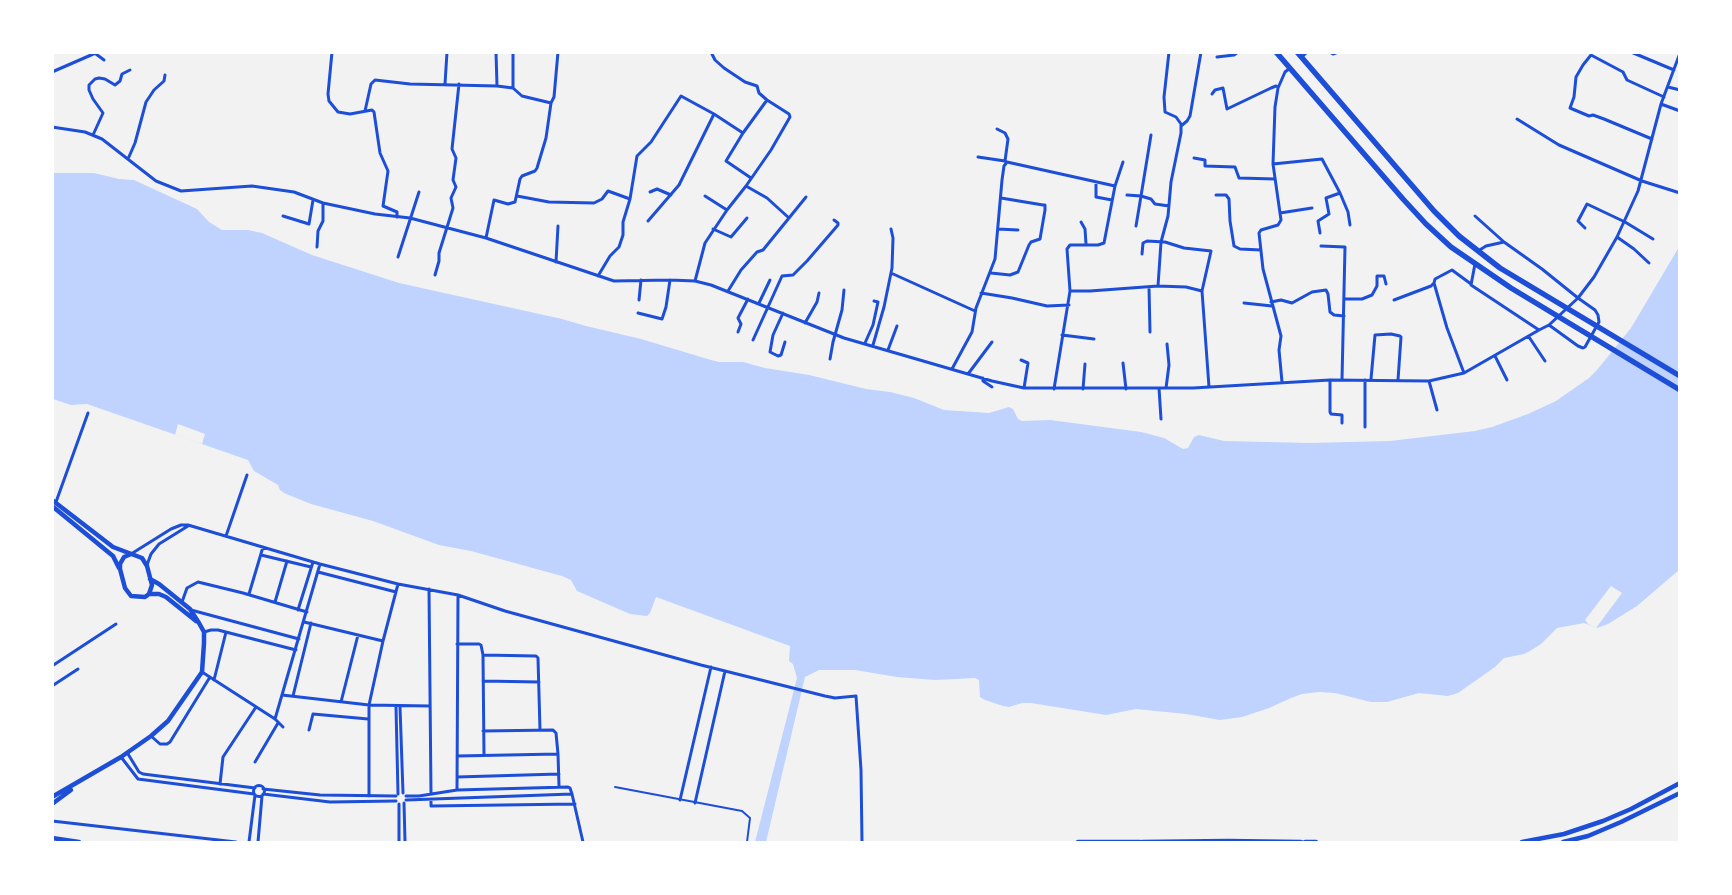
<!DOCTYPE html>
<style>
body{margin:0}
#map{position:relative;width:1732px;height:895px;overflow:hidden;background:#f2f2f2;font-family:Lato,sans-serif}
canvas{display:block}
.frame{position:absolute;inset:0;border:54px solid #fff;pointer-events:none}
</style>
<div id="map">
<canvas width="1732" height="895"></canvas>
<div class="frame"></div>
</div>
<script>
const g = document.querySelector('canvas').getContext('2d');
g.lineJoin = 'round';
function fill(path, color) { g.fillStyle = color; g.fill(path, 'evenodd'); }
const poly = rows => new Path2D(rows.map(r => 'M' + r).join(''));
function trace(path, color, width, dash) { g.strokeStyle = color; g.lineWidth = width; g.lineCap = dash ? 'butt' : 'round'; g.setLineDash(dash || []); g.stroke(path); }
fill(poly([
 [53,173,94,173,119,179,134,180,197,209,209,222,222,230,248,230,262,233,312,255,399,283,562,319,586,326,641,339,711,360,719,362,743,362,765,368,809,375,866,389,890,392,914,398,944,410,989,413,1009,407,1013,409,1018,419,1022,421,1050,420,1141,432,1164,438,1183,449,1188,448,1194,437,1199,435,1224,441,1310,443,1390,441,1475,431,1492,427,1528,414,1556,401,1589,378,1597,370,1631,328,1679,247,1679,570,1637,606,1608,624,1597,628,1584,623,1557,628,1541,644,1530,651,1524,654,1504,658,1495,667,1458,693,1448,696,1419,693,1387,702,1371,702,1335,693,1319,692,1302,694,1291,698,1269,708,1242,717,1220,720,1186,714,1136,709,1106,715,1031,703,1022,703,1009,707,1003,706,985,700,980,697,979,680,975,678,935,680,897,677,855,670,819,670,805,677,766,842,755,842,797,678,793,664,789,661,790,646,656,597,650,613,647,616,630,614,577,591,571,580,562,576,471,551,439,545,373,521,311,504,284,493,280,490,278,485,254,471,248,460,87,404,71,405,53,399]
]), '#bfd3fe');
fill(poly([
 [178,424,205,434,202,444,175,435],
 [1611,586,1622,593,1596,628,1588,624,1585,620]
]), '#f2f2f2');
trace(poly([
 [615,787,742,811,750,818,747,842]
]), '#1d4ed8', 2);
trace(poly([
 [332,52,328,94,329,101,338,112,350,114,372,110,374,112,380,153,388,171,383,206,397,212,397,217],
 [496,52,497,86],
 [1330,52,1333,54,1338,52],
 [1631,52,1674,70],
 [96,54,104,60],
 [1217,57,1234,55,1238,52],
 [1302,57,1307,52],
 [52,72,98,52],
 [445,84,447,52],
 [1668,87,1680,90],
 [513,88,513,52],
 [1212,94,1215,90,1223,88,1227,109,1271,88,1276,86,1278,87],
 [551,103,554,97,558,52],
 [1661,104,1680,111],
 [365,111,371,84,375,80,410,84,497,86,513,88,522,96,551,103,546,138,537,168,535,171,522,176,520,179,515,202,508,204,494,200,486,238],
 [1517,119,1559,145,1642,181,1680,193],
 [1181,126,1187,121,1190,116,1201,52],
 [52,127,85,132,102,139,156,181,181,191,252,186,294,192,323,203,375,214,410,218,486,238,614,281,670,280,695,281,711,285,844,338,992,381,1024,388,1193,388,1330,380,1429,381,1464,373,1539,330,1471,285,1475,264],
 [997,129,1005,133,1008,139,1005,161,1007,162],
 [743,133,767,100],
 [93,135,103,113,93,99,89,90,89,85,95,79,99,78,105,79,115,85,120,81,122,74,130,70],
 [1652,139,1604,119,1593,115,1589,116,1570,108,1574,97,1576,77,1583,65,1591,55,1623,72,1627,80,1664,97],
 [978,157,1005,161],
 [1194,158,1205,160,1205,166,1235,167,1239,178,1275,179],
 [128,159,135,143,146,102,154,90,164,81,165,75],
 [1273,164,1322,159,1340,193,1348,212,1350,225],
 [1096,182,1096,197,1112,200],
 [1115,186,1123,162],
 [650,192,657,189,671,195],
 [1127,195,1141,196,1151,135],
 [1216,195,1226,195,1229,199,1230,221,1234,246,1240,249,1261,250],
 [517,196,549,202,594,203,602,199,608,191,630,199,623,222,623,235,619,247,610,256,598,276],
 [705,196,727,210],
 [630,199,637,156,651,142,681,96,714,114,743,133,726,161,751,178],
 [1280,213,1312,208],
 [283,216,309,224,313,200],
 [1475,216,1504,242,1542,269,1578,298,1594,277,1617,237,1638,191,1661,104,1680,53],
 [789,218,806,197],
 [648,221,679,185,714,114],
 [1081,222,1085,229,1086,244],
 [1136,226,1141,196,1151,199,1155,204,1169,206],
 [1585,228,1578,221,1587,204,1625,222,1653,239],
 [713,229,731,237,747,218],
 [998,229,1018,230],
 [1320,233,1318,221,1329,214,1326,198,1340,193],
 [1617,237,1634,249,1649,263],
 [1321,246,1345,247,1342,380],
 [317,247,318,231,323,221,323,203],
 [1478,251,1486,246,1504,242],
 [1142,254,1143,243,1147,241,1165,242,1184,248,1211,251,1202,291,1209,387],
 [398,257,419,192],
 [556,262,558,226],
 [891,273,975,311],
 [991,273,1010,275,1018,272,1029,245,1031,242,1040,239,1045,210,1045,205,1043,205,1001,198],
 [435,275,439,261,439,253,453,208,451,198,456,187,453,180,456,158,452,149,459,84],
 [695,281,705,243,727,210,746,186,771,150,790,117,789,114,767,100,759,93,757,86,745,82,724,68,715,60,711,52],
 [1434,283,1447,328,1464,373],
 [1158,286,1161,242,1168,216,1171,182,1181,133,1181,124,1176,117,1165,112,1164,97,1169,52],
 [1149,287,1150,332],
 [728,291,741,270,757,252,763,250,789,218,767,198,746,186],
 [981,293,1012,298,1047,306,1069,305],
 [1344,299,1362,299,1372,295,1377,286,1377,276,1384,276,1386,284],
 [639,300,641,280],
 [1394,300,1431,286,1434,283,1435,279,1452,270,1471,284],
 [1271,302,1281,300,1292,303,1312,292,1326,290,1328,294,1330,312,1334,315,1344,316],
 [759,303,770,280],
 [1244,303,1272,306],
 [638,313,662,319,666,307,670,280],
 [783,313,773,335,770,352,778,356,781,355,785,342],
 [805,323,817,302,819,293],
 [1539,330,1549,325,1578,298,1595,310,1598,315,1599,322,1585,347,1583,348,1578,346,1549,325],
 [738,332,741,324,738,318,748,299],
 [1062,335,1094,339],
 [1529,337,1545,361],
 [753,340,782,276,793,275,807,261,838,225,838,223,834,220],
 [865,343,873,325,878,302,874,301],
 [873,345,884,307,892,268,893,238,891,229],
 [888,350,897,326],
 [1495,356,1507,380],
 [830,359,833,342,842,310,844,290],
 [1021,360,1028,363,1024,388],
 [1123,363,1126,389],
 [952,369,972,332,976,308,995,259,1002,180,1004,166,1007,162,1115,186,1104,243,1098,245,1070,245,1067,249,1070,291,1090,291,1158,286,1186,287,1202,291],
 [968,374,992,342],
 [983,378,983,381,992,387],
 [1371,379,1375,335,1391,334,1400,336,1401,337,1398,380],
 [1330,380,1330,412,1331,414,1342,415,1342,423],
 [1365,380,1365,427],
 [1429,381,1437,410],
 [1282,382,1279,350,1281,336,1263,269,1259,233,1261,230,1278,225,1281,220,1273,164,1275,107,1278,88,1285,72,1290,68],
 [1159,388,1161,419],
 [1166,388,1169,365,1167,344],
 [1054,389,1070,291],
 [1083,389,1085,364],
 [56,502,88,413],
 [226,536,247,475],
 [131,554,171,529,181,525,188,525,320,564,398,584,458,595,505,611,701,665,825,696,835,698,856,696,861,770,862,842],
 [261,555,311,567],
 [147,565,151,554,159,544,188,526],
 [318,572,396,592],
 [429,589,431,794],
 [249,594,263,547],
 [182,602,187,588,198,582,243,593,307,612],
 [275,602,287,561],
 [191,610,299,639],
 [298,610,313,562],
 [304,622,383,641],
 [204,632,211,630,218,630,296,650],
 [457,644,479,644,481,645,483,655,484,755],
 [483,655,536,656,538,658,540,730],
 [52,666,116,624],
 [202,672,275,719,283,727],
 [214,680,226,632],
 [483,681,539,682],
 [52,686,78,669],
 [282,695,369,705,430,706],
 [293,696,311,623],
 [341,702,358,635],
 [396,707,398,794],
 [400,707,403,793],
 [275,719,320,564],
 [309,730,313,714,368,719],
 [483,731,553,730,556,733,558,754,559,786],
 [151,736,160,744,167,744,170,742,210,677],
 [128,754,139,772,143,774,255,788],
 [457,756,558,754],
 [121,757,138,779,254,794],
 [255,762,278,723],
 [457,777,559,774],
 [220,784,223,757,256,707],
 '253.5 791a5.5 5.5 0 1 1 11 0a5.5 5.5 0 1 1-11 0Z',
 [263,789,320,795,396,796],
 [457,790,458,595],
 [263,794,330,802,396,801],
 [369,796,369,705,383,641,398,584],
 [406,796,419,796,457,790,568,787,570,788,572,794,583,842],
 [431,799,431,806,575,804],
 [406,800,572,794],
 [680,800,711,667],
 [404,803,405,842],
 [695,803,725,671],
 [52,821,236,842],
 [249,842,255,795],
 [258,842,262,796],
 [399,842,399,804]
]), '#1d4ed8', 3);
trace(poly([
 [52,500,113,547,142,558,147,566,152,585,149,594,145,597,131,596,125,588,120,569,120,564,124,557,131,554],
 [52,506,113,556,119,568],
 [149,594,159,594,166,597,196,621],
 [52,797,121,757,151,736,168,721,202,672,204,643,204,632,199,623,190,609,159,584,150,579],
 [52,804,71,790],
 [1078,842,1140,842],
 [1142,842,1228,841,1301,842],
 [1305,842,1316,842],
 [1522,842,1564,834,1603,821,1631,809,1680,783],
 [1563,842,1588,836,1621,822,1680,793]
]), '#1d4ed8', 4.5);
trace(poly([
 [52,838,79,842]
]), '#1d4ed8', 4.5);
trace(poly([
 [1276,52,1403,199,1426,224,1451,247,1511,288,1680,390],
 [1297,52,1434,211,1459,236,1500,268,1680,376]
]), '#1d4ed8', 5.5);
</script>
